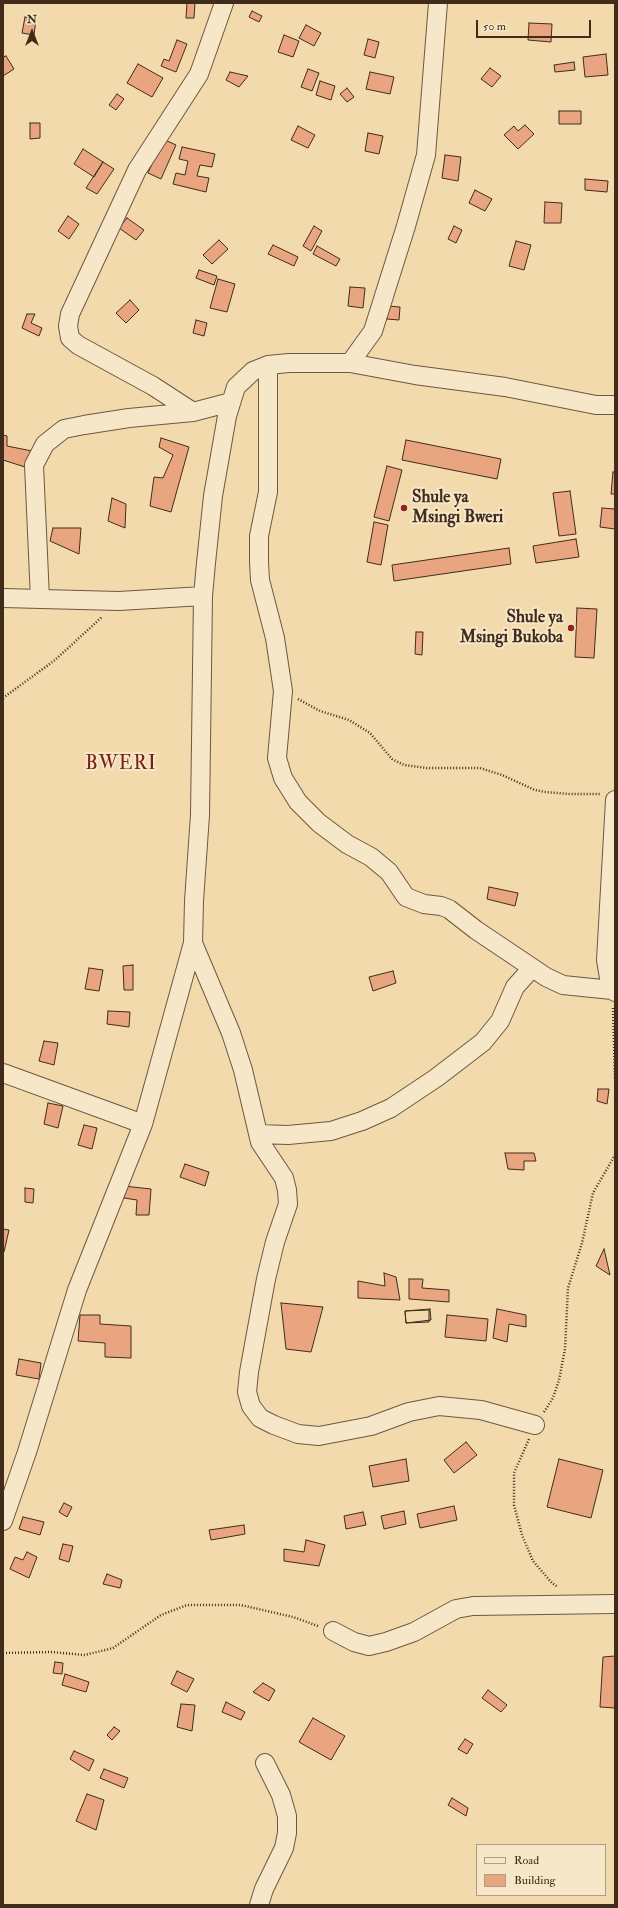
<!DOCTYPE html>
<style>
body{margin:0}
#map{position:relative;width:618px;height:1908px;overflow:hidden;background:#f2daac;font-family:"IM FELL Double Pica",serif}
canvas{display:block}
.frame{position:absolute;inset:0;border:4px solid #412c1c;pointer-events:none}
.legend{position:absolute;left:476px;top:1844px;width:130px;height:52px;box-sizing:border-box;background:#f7e7c9;border:1px solid #ae9c84;margin:0;padding:5px 7px;list-style:none;font-size:12px;color:#412c1c}
.legend li{display:flex;align-items:center;gap:8px;height:20px}
.legend b{width:20px;border:1px solid #ae9c84}
.north{position:absolute;left:12px;top:12px;width:40px;height:40px;-webkit-text-stroke:3px #f7e7c9;paint-order:stroke;rotate:0deg;font-size:11px;font-weight:700;line-height:16px;text-align:center;color:#412c1c}
.north::after{content:'';display:block;margin:auto;width:14px;height:18px;background:#412c1c;clip-path:polygon(50% 0,100% 100%,50% 72%,0 100%)}
.scale{position:absolute;left:476px;top:20px;width:115px;height:18px;box-sizing:border-box;border:2px solid #412c1c;border-top:0;padding-left:5px;font-size:12px;line-height:14px;white-space:nowrap;color:#412c1c;-webkit-text-stroke:3px #f7e7c9;paint-order:stroke}
</style>
<div id="map">
<canvas width="618" height="1908"></canvas>
<div class="frame"></div>
<ul class="legend">
<li><b style="height:5px;background:#f7e7c9"></b>Road</li>
<li><b style="height:11px;background:#e8a580"></b>Building</li>
</ul>
<div class="north">N</div>
<div class="scale">50 m</div>
</div>
<script>
const g = document.querySelector('canvas').getContext('2d');
g.lineJoin = 'round';
function fill(path, color) { g.fillStyle = color; g.fill(path, 'evenodd'); }
const poly = rows => new Path2D(rows.map(r => 'M' + r).join(''));
function trace(path, color, width, dash) { g.strokeStyle = color; g.lineWidth = width; g.lineCap = dash ? 'butt' : 'round'; g.setLineDash(dash || []); g.stroke(path); }
function write(font, color, halo, rows, align = 'center') {
  g.font = font + ' "IM FELL Double Pica",serif'; g.lineWidth = 4; g.setLineDash([]); g.textBaseline = 'middle'; g.strokeStyle = halo; g.fillStyle = color; for (const [text, x, y, turn = 0] of rows) {
    g.save(); g.translate(x, y); g.rotate((+turn || 0) * Math.PI / 180); g.textAlign = isNaN(turn) ? turn : align; if (halo) g.strokeText(text, 0, 0); g.fillText(text, 0, 0); g.restore();
  }
}
const building = poly([
 [187,3,195,3,194,18,186,18,187,3],
 [252,11,262,16,259,22,249,17,252,11],
 [25,17,36,19,34,35,22,33,25,17],
 [529,23,552,24,551,42,528,40,529,23],
 [306,25,321,33,314,46,299,38,306,25],
 [284,35,299,41,293,57,278,52,284,35],
 [368,39,379,42,375,58,364,55,368,39],
 [177,40,187,44,176,72,161,66,164,59,169,61,177,40],
 [606,54,608,75,585,77,583,57,606,54],
 [6,56,14,69,3,76,3,57,6,56],
 [574,62,575,70,555,72,554,65,574,62],
 [138,64,163,78,152,97,127,83,138,64],
 [490,68,501,76,492,87,481,79,490,68],
 [308,69,319,73,312,91,301,87,308,69],
 [230,72,248,76,239,87,226,80,230,72],
 [370,72,394,77,390,94,366,89,370,72],
 [320,81,335,86,331,100,316,95,320,81],
 [347,88,354,97,347,102,340,94,347,88],
 [117,94,124,99,116,110,109,105,117,94],
 [559,111,581,111,581,124,559,124,559,111],
 [30,123,40,123,40,138,30,139,30,123],
 [525,125,534,134,518,149,504,135,514,126,518,131,525,125],
 [298,126,315,135,308,148,291,140,298,126],
 [368,133,383,136,379,154,365,151,368,133],
 [163,139,176,145,161,179,148,173,163,139],
 [182,147,215,154,212,167,200,165,197,176,209,178,206,192,173,184,176,173,185,175,188,161,179,159,182,147],
 [83,149,103,162,94,177,74,164,83,149],
 [445,155,461,157,458,181,442,178,445,155],
 [103,162,114,169,97,194,86,188,103,162],
 [585,179,608,181,607,192,585,190,585,179],
 [475,190,492,199,485,211,469,203,475,190],
 [545,202,562,203,561,223,544,223,545,202],
 [68,216,79,224,69,239,58,231,68,216],
 [127,218,144,230,136,240,119,228,127,218],
 [314,226,322,231,311,251,303,246,314,226],
 [454,226,462,230,456,243,448,239,454,226],
 [219,240,228,249,212,264,203,255,219,240],
 [516,241,531,245,524,270,509,266,516,241],
 [273,245,298,257,294,266,268,254,273,245],
 [317,246,340,259,336,266,313,254,317,246],
 [199,270,217,276,214,285,196,278,199,270],
 [218,279,235,284,227,312,210,308,218,279],
 [350,287,365,288,363,308,348,306,350,287],
 [130,300,139,310,126,323,116,313,130,300],
 [388,306,400,307,399,320,387,319,388,306],
 [27,314,35,314,31,323,42,328,39,336,22,328,27,314],
 [196,320,207,323,204,336,193,333,196,320],
 [3,435,7,436,7,446,32,451,25,467,3,460,3,435],
 [161,438,189,447,171,512,150,506,154,477,163,478,173,455,159,447,161,438],
 [406,440,501,459,497,479,402,460,406,440],
 [387,466,402,470,389,521,374,517,387,466],
 [613,472,615,472,615,494,611,494,613,472],
 [570,491,576,534,559,536,553,493,570,491],
 [112,498,126,504,125,528,108,521,112,498],
 [602,508,615,509,615,529,600,527,602,508],
 [374,522,388,525,381,565,367,562,374,522],
 [53,528,81,528,79,554,50,541,53,528],
 [576,539,579,557,536,563,533,546,576,539],
 [509,548,511,564,394,581,392,565,509,548],
 [577,608,597,609,594,658,575,657,577,608],
 [416,632,423,632,422,655,415,654,416,632],
 [489,887,518,893,515,906,487,899,489,887],
 [133,965,133,990,124,990,123,966,133,965],
 [89,968,103,970,99,991,85,989,89,968],
 [393,971,396,983,373,991,369,977,393,971],
 [108,1011,130,1012,129,1027,107,1024,108,1011],
 [44,1041,58,1043,54,1065,39,1061,44,1041],
 [598,1089,609,1089,607,1104,597,1101,598,1089],
 [48,1103,63,1106,58,1128,44,1124,48,1103],
 [84,1125,97,1128,92,1149,78,1145,84,1125],
 [505,1153,534,1153,536,1161,524,1161,524,1170,508,1169,505,1153],
 [185,1164,209,1172,205,1186,180,1177,185,1164],
 [124,1186,151,1189,149,1215,136,1215,137,1200,124,1198,124,1186],
 [25,1188,34,1189,33,1203,25,1202,25,1188],
 [3,1229,9,1230,4,1252,3,1252,3,1229],
 [604,1249,610,1275,596,1266,604,1249],
 [384,1273,396,1277,400,1300,358,1298,358,1281,385,1286,384,1273],
 [409,1279,423,1279,422,1288,449,1290,449,1302,409,1299,409,1279],
 [281,1303,323,1307,311,1352,286,1349,281,1303],
 [430,1309,431,1320,406,1323,405,1311,430,1309],
 [497,1309,526,1315,526,1327,509,1324,507,1342,493,1338,497,1309],
 [429,1310,429,1322,406,1323,405,1311,429,1310],
 [80,1315,100,1315,100,1324,131,1326,131,1358,105,1357,105,1343,78,1341,80,1315],
 [447,1315,488,1319,486,1341,445,1337,447,1315],
 [19,1359,41,1363,39,1379,16,1375,19,1359],
 [466,1442,477,1455,454,1473,444,1460,466,1442],
 [406,1459,409,1481,373,1487,369,1466,406,1459],
 [559,1459,603,1470,591,1518,547,1507,559,1459],
 [64,1503,72,1507,67,1517,59,1512,64,1503],
 [454,1506,457,1520,420,1528,417,1514,454,1506],
 [404,1511,406,1524,384,1529,381,1516,404,1511],
 [363,1512,366,1525,346,1529,344,1516,363,1512],
 [23,1517,44,1522,40,1535,19,1529,23,1517],
 [244,1525,245,1534,211,1540,209,1530,244,1525],
 [306,1540,325,1545,319,1566,284,1561,284,1549,304,1552,306,1540],
 [63,1544,73,1546,69,1562,59,1559,63,1544],
 [27,1552,37,1557,29,1578,10,1569,15,1557,23,1560,27,1552],
 [107,1574,122,1580,120,1588,103,1584,107,1574],
 [615,1656,615,1708,600,1707,603,1657,615,1656],
 [55,1662,63,1663,62,1674,53,1673,55,1662],
 [177,1671,194,1679,187,1692,171,1684,177,1671],
 [65,1674,89,1682,86,1692,62,1685,65,1674],
 [263,1683,275,1690,269,1701,253,1692,263,1683],
 [488,1690,507,1705,501,1712,482,1698,488,1690],
 [226,1702,245,1712,241,1720,222,1712,226,1702],
 [181,1704,195,1705,192,1731,177,1727,181,1704],
 [313,1718,345,1736,331,1760,299,1742,313,1718],
 [114,1727,120,1731,112,1740,107,1735,114,1727],
 [465,1739,473,1744,467,1754,458,1749,465,1739],
 [74,1751,94,1760,89,1771,70,1759,74,1751],
 [104,1769,128,1778,124,1788,100,1778,104,1769],
 [87,1794,104,1800,96,1830,76,1821,87,1794],
 [452,1798,468,1808,466,1816,448,1805,452,1798]
]);
fill(building, '#e8a580');
trace(building, '#412c1c', 1);
const street = poly([
 [350,363,373,331,406,226,426,155,438,3],
 [268,365,268,492,259,536,259,562,260,580,275,638,283,691,277,758,283,778,298,802,319,823,347,844,371,857,389,872,406,897,424,904,441,906,449,909,476,930,546,977,563,985,612,990],
 [193,412,153,386,78,345,70,338,68,326,70,314,137,170,199,74,224,3],
 [3,598,119,601,203,596],
 [40,599,34,465,45,444,64,429,84,425,129,418,193,412,231,402],
 [615,800,606,960,609,978,612,990,615,992],
 [193,943,231,1033,243,1070,260,1142,284,1178,287,1190,288,1204,275,1242,266,1279,249,1372,247,1392,251,1406,260,1418,274,1425,298,1434,319,1436,371,1426,409,1412,439,1406,481,1410,535,1425],
 [3,1073,143,1124],
 [258,1134,288,1135,331,1131,362,1121,391,1108,436,1078,483,1042,500,1021,515,987,532,968],
 [3,1521,27,1452,77,1290,143,1124,193,943,194,901,200,815,203,596,206,563,213,496,227,416,236,387,253,371,268,365,289,363,350,363,415,375,505,387,596,405,615,405],
 [333,1631,354,1642,369,1646,386,1642,414,1632,456,1609,473,1606,615,1604],
 [259,1905,264,1889,284,1848,287,1833,287,1816,281,1795,265,1763]
]);
trace(street, '#6d5840', 20);
trace(poly([
 [3,698,55,660,102,617],
 [298,699,320,711,349,720,370,733,392,759,404,765,427,768,480,768,502,775,535,790,546,792,569,794,601,794],
 [613,1008,615,1078],
 [544,1412,553,1398,559,1380,565,1349,568,1288,582,1243,593,1193,615,1155],
 [529,1439,514,1473,514,1505,522,1535,533,1561,552,1583,558,1587],
 [3,1653,51,1652,85,1655,113,1648,161,1615,187,1605,241,1605,293,1617,318,1626]
]), '#412c1c', 2.5, [1, 2]);
trace(street, '#f7e7c9', 18);
for (const [x, y, r, color] of [
 [404,508,4,"#8f2418"],
 [571,628,4,"#8f2418"]
]) { const dot = new Path2D(); dot.arc(x, y, r, 0, 2 * Math.PI); g.fillStyle = color; g.fill(dot); trace(dot, '#f7e7c9', 1.5); }
write('bold 17px', '#412c1c', '#f7e7c9', [
 ["Shule ya",412,498],
 ["Msingi Bweri",412,518],
 ["Shule ya",563,618,"right"],
 ["Msingi Bukoba",563,638,"right"]
], 'left');
g.letterSpacing = '1px';
write('19px', '#7a1f14', '#f7e7c9', [
 ["BWERI",121,765]
]);
g.letterSpacing = '0px';
</script>
